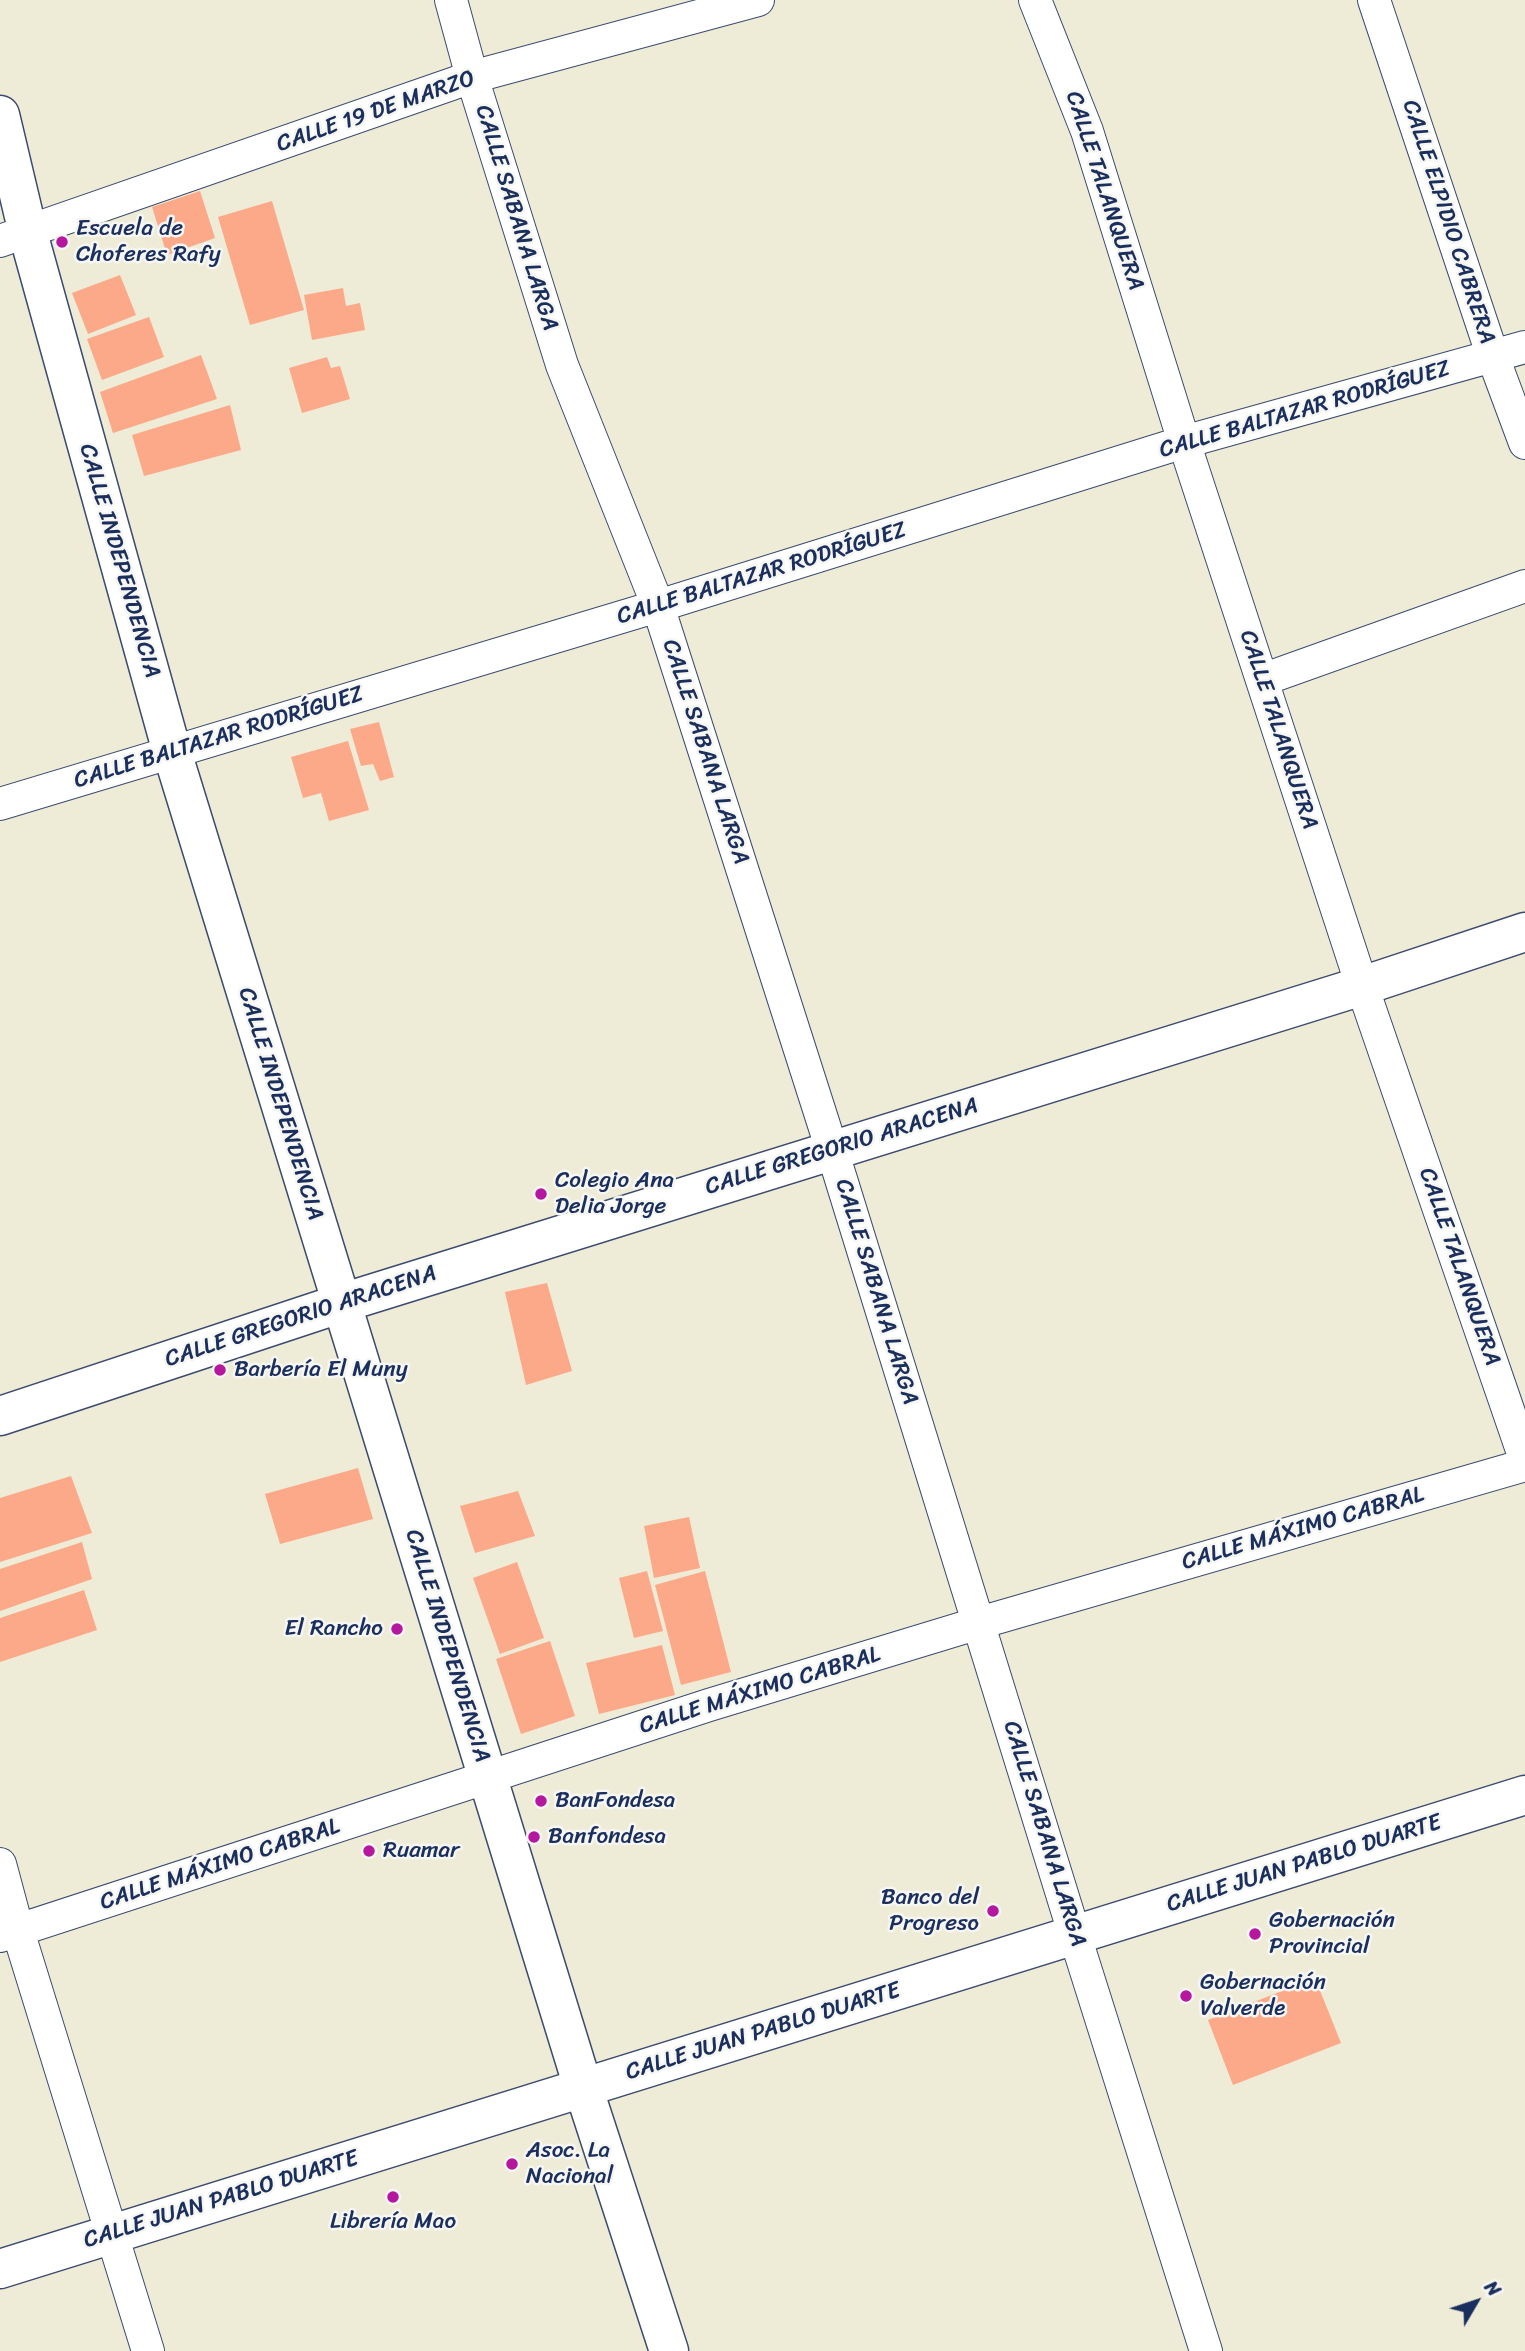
<!DOCTYPE html>
<meta charset="utf-8">
<style>
body{margin:0}
#map{position:relative;width:1525px;height:2351px;overflow:hidden;background:#eeebd7;font-family:Sriracha,sans-serif}
canvas{display:block}
.north{position:absolute;left:1441px;top:2267px;width:70px;height:70px;-webkit-text-stroke:5px #f6f6f2;paint-order:stroke;rotate:51deg;font-size:19px;font-weight:700;line-height:28px;text-align:center;color:#1b2f5e}
.north::after{content:'';display:block;margin:auto;width:24px;height:32px;background:#1b2f5e;clip-path:polygon(50% 0,100% 100%,50% 72%,0 100%)}
</style>
<div id="map">
<canvas width="1525" height="2351"></canvas>
<div class="north">N</div>
</div>
<script>
const g = document.querySelector('canvas').getContext('2d');
g.lineJoin = 'round';
function fill(path, color) { g.fillStyle = color; g.fill(path, 'evenodd'); }
const poly = rows => new Path2D(rows.map(r => 'M' + r).join(''));
function trace(path, color, width, dash) { g.strokeStyle = color; g.lineWidth = width; g.lineCap = dash ? 'butt' : 'round'; g.setLineDash(dash || []); g.stroke(path); }
function write(font, color, halo, rows, align = 'center') {
  g.font = font + ' Sriracha,sans-serif'; g.lineWidth = 5; g.setLineDash([]); g.textBaseline = 'middle'; g.strokeStyle = halo; g.fillStyle = color; for (const [text, x, y, turn = 0] of rows) {
    g.save(); g.translate(x, y); g.rotate((+turn || 0) * Math.PI / 180); g.textAlign = isNaN(turn) ? turn : align; if (halo) g.strokeText(text, 0, 0); g.fillText(text, 0, 0); g.restore();
  }
}
fill(poly([
 [200,191,215,238,167,255,152,207],
 [272,201,304,310,250,325,218,217],
 [120,275,136,315,88,334,72,293],
 [343,288,346,306,360,303,365,330,312,340,304,295],
 [149,317,164,357,102,380,87,339],
 [201,355,217,399,113,433,100,392],
 [327,357,331,368,340,366,350,399,302,413,289,368],
 [230,405,241,450,144,476,132,435],
 [379,722,394,777,380,781,373,764,361,766,350,729],
 [348,741,369,810,329,821,321,793,303,798,291,757],
 [547,1283,572,1371,526,1385,505,1292],
 [358,1468,373,1519,280,1544,265,1494],
 [71,1476,92,1533,0,1562,0,1498],
 [518,1491,535,1536,475,1553,460,1506],
 [689,1517,700,1568,654,1578,644,1526],
 [82,1542,92,1579,0,1611,0,1569],
 [517,1562,544,1638,500,1654,473,1578],
 [647,1571,663,1631,634,1638,619,1578],
 [705,1571,731,1672,681,1685,655,1585],
 [84,1590,97,1630,0,1662,0,1618],
 [550,1641,575,1716,521,1734,496,1659],
 [662,1645,675,1695,599,1714,586,1663],
 [1315,1978,1341,2043,1233,2085,1208,2020]
]), '#fba989');
const minor = poly([
 [451,0,472,77,562,365,658,606,832,1150,1075,1936,1206,2351],
 [1035,0,1087,131,1184,442,1362,986,1525,1459],
 [1374,0,1493,357,1525,443],
 [0,241,472,77,758,0],
 [1262,680,1525,586],
 [0,804,658,606,1184,442,1525,347],
 [0,1864,18,1931,148,2351],
 [0,1936,709,1705,979,1623,1525,1465]
]);
const tertiary = poly([
 [0,115,28,233,172,752,583,2087,669,2351],
 [0,1416,342,1303,1362,986,1525,932]
]);
const secondary = poly([
 [0,2269,1525,1795]
]);
trace(minor, '#3b4b70', 34);
trace(tertiary, '#3b4b70', 41);
trace(secondary, '#3b4b70', 41);
trace(minor, '#fff', 32);
trace(tertiary, '#fff', 38);
trace(secondary, '#fff', 38);
for (const [x, y, r, color] of [
 [62,242,7,"#b5179e"],
 [541,1194,7,"#b5179e"],
 [220,1370,7,"#b5179e"],
 [397,1629,7,"#b5179e"],
 [541,1801,7,"#b5179e"],
 [534,1837,7,"#b5179e"],
 [369,1851,7,"#b5179e"],
 [993,1911,7,"#b5179e"],
 [1255,1934,7,"#b5179e"],
 [1186,1996,7,"#b5179e"],
 [512,2164,7,"#b5179e"],
 [393,2197,7,"#b5179e"]
]) { const dot = new Path2D(); dot.arc(x, y, r, 0, 2 * Math.PI); g.fillStyle = color; g.fill(dot); trace(dot, '#f6f6f2', 2.5); }
write('23px', '#1b2f5e', '#f6f6f2', [
 ["CALLE 19 DE MARZO",376,112,-19],
 ["CALLE TALANQUERA",1104,191,72],
 ["CALLE SABANA LARGA",516,218,73],
 ["CALLE ELPIDIO CABRERA",1448,222,72],
 ["CALLE BALTAZAR RODRÍGUEZ",1305,410,-16],
 ["CALLE INDEPENDENCIA",119,561,74],
 ["CALLE BALTAZAR RODRÍGUEZ",762,574,-17],
 ["CALLE TALANQUERA",1278,730,72],
 ["CALLE BALTAZAR RODRÍGUEZ",219,738,-17],
 ["CALLE SABANA LARGA",705,752,72],
 ["CALLE INDEPENDENCIA",280,1104,73],
 ["CALLE GREGORIO ARACENA",842,1147,-17],
 ["CALLE TALANQUERA",1459,1267,71],
 ["CALLE SABANA LARGA",876,1292,73],
 ["CALLE GREGORIO ARACENA",301,1317,-18],
 ["CALLE MÁXIMO CABRAL",1303,1529,-16],
 ["CALLE INDEPENDENCIA",447,1646,73],
 ["CALLE MÁXIMO CABRAL",760,1691,-17],
 ["CALLE SABANA LARGA",1044,1834,73],
 ["CALLE JUAN PABLO DUARTE",1304,1864,-17],
 ["CALLE MÁXIMO CABRAL",220,1865,-18],
 ["CALLE JUAN PABLO DUARTE",763,2032,-17],
 ["CALLE JUAN PABLO DUARTE",221,2200,-17]
]);
write('23px', '#1b2f5e', '#f6f6f2', [
 ["Escuela de",76,229],
 ["Choferes Rafy",76,255],
 ["Colegio Ana",555,1181],
 ["Delia Jorge",555,1207],
 ["Barbería El Muny",234,1370],
 ["El Rancho",383,1629,"right"],
 ["BanFondesa",555,1801],
 ["Banfondesa",548,1837],
 ["Ruamar",383,1851],
 ["Banco del",979,1898,"right"],
 ["Progreso",979,1924,"right"],
 ["Gobernación",1269,1921],
 ["Provincial",1269,1947],
 ["Gobernación",1200,1983],
 ["Valverde",1200,2009],
 ["Asoc. La",526,2151],
 ["Nacional",526,2177],
 ["Librería Mao",393,2222,"center"]
], 'left');
</script>
